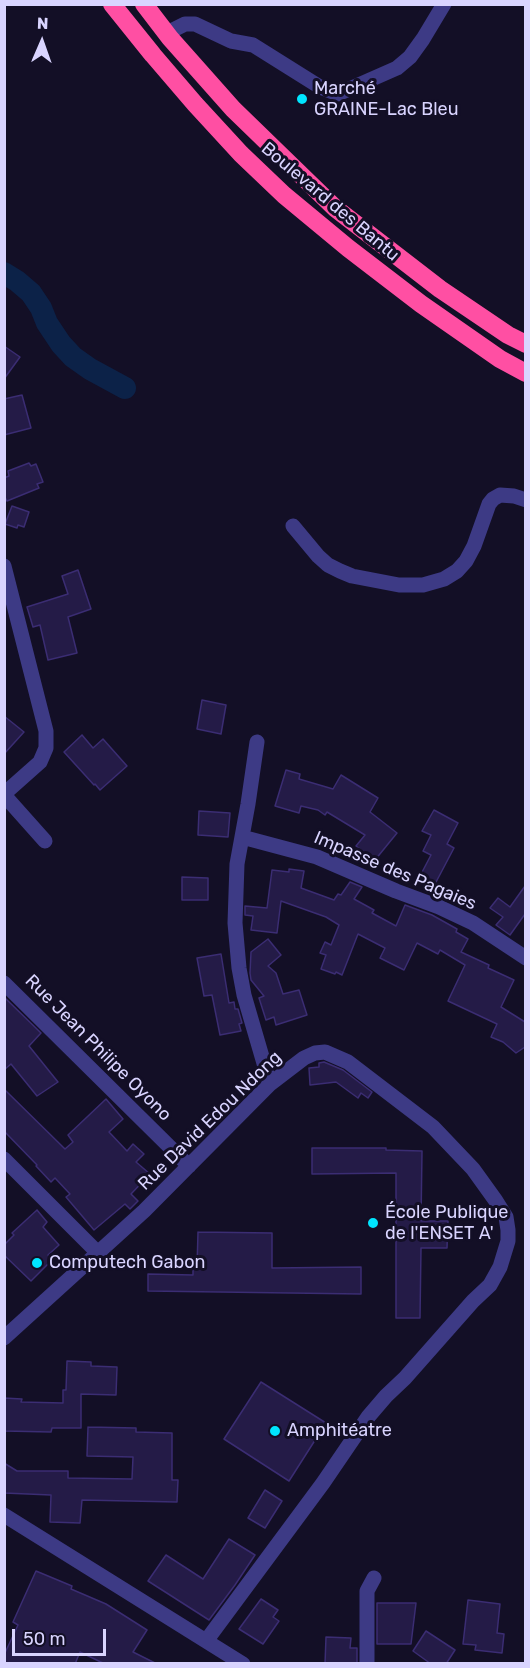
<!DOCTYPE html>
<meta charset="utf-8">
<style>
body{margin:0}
#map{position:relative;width:530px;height:1668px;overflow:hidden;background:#130f26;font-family:Rubik,sans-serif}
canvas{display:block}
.frame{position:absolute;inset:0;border:6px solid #d9d4ff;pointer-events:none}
.north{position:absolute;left:12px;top:12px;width:60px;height:60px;-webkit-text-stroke:4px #130f26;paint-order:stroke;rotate:2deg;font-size:16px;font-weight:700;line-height:24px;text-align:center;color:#d9d4ff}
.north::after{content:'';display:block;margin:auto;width:21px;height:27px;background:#d9d4ff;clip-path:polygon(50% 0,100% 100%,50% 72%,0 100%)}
.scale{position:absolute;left:12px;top:1629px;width:94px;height:27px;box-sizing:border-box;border:3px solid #d9d4ff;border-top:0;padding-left:8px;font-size:18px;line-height:21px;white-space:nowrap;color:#d9d4ff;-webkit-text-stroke:4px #130f26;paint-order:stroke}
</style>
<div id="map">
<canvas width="530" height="1668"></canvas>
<div class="frame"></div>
<div class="north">N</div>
<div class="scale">50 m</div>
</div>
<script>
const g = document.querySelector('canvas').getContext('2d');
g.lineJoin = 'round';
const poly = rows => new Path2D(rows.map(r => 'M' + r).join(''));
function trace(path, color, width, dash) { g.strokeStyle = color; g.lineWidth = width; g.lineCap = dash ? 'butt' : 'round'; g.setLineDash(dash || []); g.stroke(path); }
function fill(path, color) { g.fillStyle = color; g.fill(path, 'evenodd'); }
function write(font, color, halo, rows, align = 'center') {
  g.font = font + ' Rubik,sans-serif'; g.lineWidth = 6; g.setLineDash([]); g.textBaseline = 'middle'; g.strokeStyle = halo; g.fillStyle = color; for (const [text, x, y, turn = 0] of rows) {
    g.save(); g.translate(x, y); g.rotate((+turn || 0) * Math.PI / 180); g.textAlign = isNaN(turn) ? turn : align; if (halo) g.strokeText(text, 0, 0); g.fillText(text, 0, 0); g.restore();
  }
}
trace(poly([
 [4,273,17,281,31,293,41,308,47,323,61,344,73,357,90,369,125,388]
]), '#0c2248', 22);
const building = poly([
 [4,346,20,357,4,379,4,346],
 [22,395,31,428,4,435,4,399,22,395],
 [29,463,31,466,36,464,43,482,37,484,39,488,7,501,4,496,4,478,9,476,8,471,29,463],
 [12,506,29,512,24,527,18,525,17,528,5,524,12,506],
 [78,570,91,609,68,617,77,653,48,660,40,625,33,627,27,607,68,594,62,576,78,570],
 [202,700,226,705,221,734,197,729,202,700],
 [4,716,24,732,4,754,4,716],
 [82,735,93,748,103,739,127,766,100,790,95,784,94,785,64,752,82,735],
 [286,770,300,774,299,779,333,789,341,775,378,798,370,812,397,833,375,860,356,846,365,835,327,812,325,815,318,810,301,806,299,813,275,806,286,770],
 [434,810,458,823,447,844,454,848,435,884,420,876,431,855,423,851,431,835,422,831,434,810],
 [199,811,230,813,228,837,198,835,199,811],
 [289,869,304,871,301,888,334,900,338,894,341,895,350,882,362,887,354,899,374,910,372,913,396,926,405,905,432,915,457,929,456,932,468,939,461,952,489,965,488,968,514,980,501,1007,525,1022,525,1047,516,1053,503,1042,491,1037,497,1024,448,1001,465,965,440,950,438,954,417,943,404,970,380,958,385,948,358,934,342,975,336,972,335,974,321,969,326,955,320,953,325,942,331,945,339,925,326,917,281,901,277,933,251,930,253,916,245,915,245,906,267,908,272,870,289,872,289,869],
 [182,877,208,878,208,900,182,900,182,877],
 [525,886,525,914,510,935,496,925,503,917,490,908,498,898,510,907,525,886],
 [268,939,281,955,268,966,276,973,283,994,299,990,307,1015,276,1025,274,1017,266,1020,259,998,264,996,251,980,250,973,251,952,268,939],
 [221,954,229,1003,234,1002,235,1009,238,1009,242,1023,239,1024,241,1031,220,1035,212,995,204,996,197,958,221,954],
 [4,997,41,1033,29,1046,58,1082,37,1096,11,1064,4,1070,4,997],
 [324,1062,343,1070,372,1092,368,1098,361,1093,358,1098,336,1082,310,1085,309,1068,319,1067,319,1063,324,1062],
 [4,1089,65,1149,73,1142,68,1135,106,1099,123,1119,109,1132,127,1151,133,1144,144,1154,136,1162,150,1174,131,1194,138,1201,130,1209,125,1204,94,1230,66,1197,70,1194,55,1178,51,1182,36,1166,37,1165,4,1131,4,1089],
 [312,1148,386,1148,386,1150,422,1151,421,1221,448,1221,447,1248,421,1248,420,1318,396,1318,396,1173,312,1174,312,1148],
 [37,1210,47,1222,43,1227,59,1245,48,1255,52,1260,31,1281,4,1255,4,1245,14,1235,12,1233,37,1210],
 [198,1232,272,1233,272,1268,361,1267,361,1294,148,1291,148,1274,193,1275,193,1268,197,1268,198,1232],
 [67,1361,91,1362,91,1366,117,1367,116,1395,81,1394,81,1428,52,1428,51,1432,4,1431,4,1398,22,1399,21,1402,63,1403,63,1390,66,1390,67,1361],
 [261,1382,326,1423,289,1481,224,1439,261,1382],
 [88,1427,136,1428,136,1432,172,1433,172,1480,178,1480,177,1502,82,1500,80,1523,50,1522,51,1495,4,1493,4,1463,17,1471,68,1471,68,1478,132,1479,133,1457,87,1456,88,1427],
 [265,1490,282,1501,265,1528,248,1518,265,1490],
 [229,1539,255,1555,235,1585,209,1620,148,1581,166,1555,203,1579,229,1539],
 [36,1571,72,1586,71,1589,106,1604,147,1630,133,1652,157,1664,105,1664,80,1652,75,1664,4,1664,4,1655,18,1625,13,1622,36,1571],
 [261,1599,278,1610,273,1617,279,1621,263,1644,239,1629,261,1599],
 [468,1600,500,1604,497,1633,504,1634,502,1653,475,1650,476,1645,463,1644,468,1600],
 [377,1603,416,1603,411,1644,377,1644,377,1603],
 [426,1631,455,1650,446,1664,431,1664,413,1651,426,1631],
 [326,1637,351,1638,350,1648,357,1648,357,1664,325,1664,326,1637]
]);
fill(building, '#241b47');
trace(building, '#3b2d73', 1.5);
trace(poly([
 [170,38,173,30,185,24,195,24,231,41,253,45,320,87,338,94,397,68,410,57,423,39,444,4],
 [293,526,318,556,328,565,340,571,352,576,399,585,423,585,444,579,457,571,466,561,474,546,489,504,493,499,500,495,514,496,526,500],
 [4,566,46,731,46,748,40,762,4,794],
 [257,742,248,804,237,864,235,923,239,968,244,995,270,1084],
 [4,795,45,841],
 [242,837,317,857,396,891,439,907,473,923,526,958],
 [4,983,189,1166],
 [4,1159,98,1253],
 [4,1338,144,1211,270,1084,304,1058,315,1053,325,1052,348,1062,433,1127,473,1169,496,1201,506,1217,508,1230,508,1241,500,1267,490,1285,473,1301,405,1378,386,1396,368,1417,323,1483,206,1641],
 [4,1515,243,1664],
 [367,1664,367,1591,374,1578]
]), '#3d3a85', 15);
trace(poly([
 [112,4,153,55,195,104,241,154,284,195,348,248,421,304,500,359,526,373],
 [144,4,170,38,233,109,335,208,440,289,508,335,526,344]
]), '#ff4fa3', 18);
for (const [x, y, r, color] of [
 [302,99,6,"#00e5ff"],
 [373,1223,6,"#00e5ff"],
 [37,1263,6,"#00e5ff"],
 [275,1431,6,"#00e5ff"]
]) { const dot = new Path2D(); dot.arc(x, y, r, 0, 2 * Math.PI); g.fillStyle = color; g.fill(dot); trace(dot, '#130f26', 2); }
write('18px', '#d9d4ff', '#130f26', [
 ["Marché",314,89],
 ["GRAINE-Lac Bleu",314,110],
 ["École Publique",385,1213],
 ["de l'ENSET A'",385,1234],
 ["Computech Gabon",49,1263],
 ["Amphitéatre",287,1431]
], 'left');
write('18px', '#d9d4ff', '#130f26', [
 ["Boulevard des Bantu",330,202,40],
 ["Impasse des Pagaies",395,871,23],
 ["Rue Jean Philipe Oyono",98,1048,45],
 ["Rue David Edou Ndong",210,1121,-44]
]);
</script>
